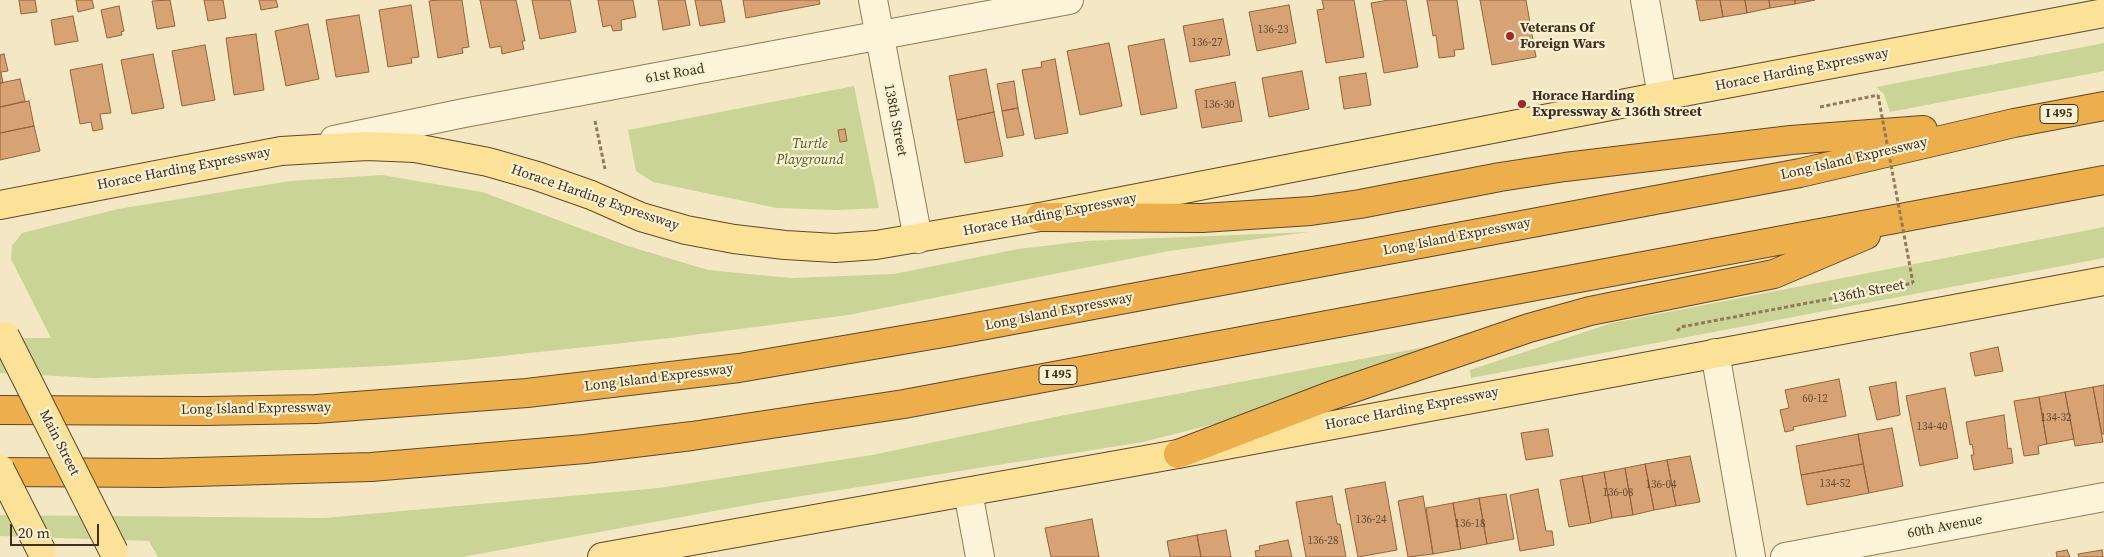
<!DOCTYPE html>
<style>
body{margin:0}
#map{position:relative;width:2104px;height:557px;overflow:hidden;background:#f4e8c4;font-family:"Source Serif 4",serif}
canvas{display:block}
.scale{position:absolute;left:10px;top:524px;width:89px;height:22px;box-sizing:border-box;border:2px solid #3f301d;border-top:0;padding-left:6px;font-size:15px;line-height:18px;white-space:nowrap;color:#3f301d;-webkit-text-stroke:4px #faf1d5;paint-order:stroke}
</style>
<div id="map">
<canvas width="2104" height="557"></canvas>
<div class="scale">20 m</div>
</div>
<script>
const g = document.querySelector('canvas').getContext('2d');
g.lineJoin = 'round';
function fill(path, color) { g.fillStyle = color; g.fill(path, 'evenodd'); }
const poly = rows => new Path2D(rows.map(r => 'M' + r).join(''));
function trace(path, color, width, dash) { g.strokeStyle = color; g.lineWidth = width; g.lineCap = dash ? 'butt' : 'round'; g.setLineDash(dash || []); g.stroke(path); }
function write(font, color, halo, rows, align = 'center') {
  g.font = font + ' "Source Serif 4",serif'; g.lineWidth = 4.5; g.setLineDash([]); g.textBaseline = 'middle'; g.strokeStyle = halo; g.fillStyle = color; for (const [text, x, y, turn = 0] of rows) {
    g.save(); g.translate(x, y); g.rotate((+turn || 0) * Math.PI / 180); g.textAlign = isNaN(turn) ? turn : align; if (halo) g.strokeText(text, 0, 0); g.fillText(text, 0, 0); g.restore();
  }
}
fill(poly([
 [2104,43,2104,71,1890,112,1884,94,1876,87],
 [854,86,879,208,837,210,777,208,653,182,636,171,628,130],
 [382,175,482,192,628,246,708,270,791,278,894,274,1018,249,1086,241,1309,232,1169,251,848,315,670,338,465,360,385,366,95,378,0,373,0,338,51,338,11,259,12,246,22,233,118,209,290,181],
 [2104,227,2104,258,1471,378,1470,370,1612,323],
 [1446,343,1234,419,1143,442,764,502,462,557,158,557,149,541,0,536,0,515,324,518,659,488,872,455,1055,417]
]), '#c9d496');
const building = poly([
 [19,0,35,0,37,12,21,14,19,0],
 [76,0,92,0,94,8,78,12,76,0],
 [170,0,175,26,157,29,152,1,170,0],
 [204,0,223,0,226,18,208,21,204,0],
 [259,0,276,0,278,7,261,10,259,0],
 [438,0,462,0,469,47,462,48,463,53,438,58,429,1,438,0],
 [480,0,516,0,525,41,522,41,524,49,502,54,501,46,490,48,480,0],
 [532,0,570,0,576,32,540,39,532,0],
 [598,0,633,0,636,17,621,20,622,30,613,31,611,25,603,27,598,0],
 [658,0,685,0,690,25,663,30,658,0],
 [695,0,721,0,725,22,700,26,695,0],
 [743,0,819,0,820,4,746,18,743,0],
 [1322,0,1354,0,1364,57,1326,63,1317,10,1324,9,1322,0],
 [1389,0,1406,0,1418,67,1384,73,1371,3,1389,0],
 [1427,0,1457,0,1464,49,1454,50,1455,56,1439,58,1436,35,1433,36,1427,0],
 [1480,0,1526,0,1536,57,1492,65,1480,0],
 [1696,0,1720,0,1723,17,1700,21,1696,0],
 [1720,0,1745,0,1747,13,1723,17,1720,0],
 [1745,0,1769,0,1770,8,1747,13,1745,0],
 [1769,0,1795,0,1795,4,1770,8,1769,0],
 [1795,0,1815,0,1795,4,1795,0],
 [411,5,419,57,411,58,412,63,388,67,379,10,411,5],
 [1289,5,1296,43,1257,51,1249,12,1289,5],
 [119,6,124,31,121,32,122,35,107,38,101,10,119,6],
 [359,15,369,72,336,77,326,20,359,15],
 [73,16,78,41,55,45,51,20,73,16],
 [1223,19,1230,55,1190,62,1183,26,1223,19],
 [308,24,319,79,286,86,275,31,308,24],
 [256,34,264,90,234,95,226,38,256,34],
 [1164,39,1177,108,1141,115,1128,46,1164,39],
 [1109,43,1122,106,1080,115,1067,51,1109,43],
 [205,45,215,100,182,106,172,51,205,45],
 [4,54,8,71,1,72,3,83,0,83,0,55,4,54],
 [153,54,164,108,132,114,121,60,153,54],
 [1055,59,1068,133,1035,139,1022,70,1042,67,1041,62,1055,59],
 [102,64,111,113,100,114,103,129,93,131,91,122,80,124,70,70,102,64],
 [986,69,994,112,957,120,949,76,986,69],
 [1302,71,1309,109,1269,117,1262,78,1302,71],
 [1366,73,1371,105,1344,109,1339,77,1366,73],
 [20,79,25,101,0,107,0,83,20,79],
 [1014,81,1018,108,1002,111,997,84,1014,81],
 [1235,82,1242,121,1202,128,1195,90,1235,82],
 [29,101,34,126,0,133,0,107,29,101],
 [1018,108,1024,135,1007,138,1002,111,1018,108],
 [994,112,1003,156,965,163,957,120,994,112],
 [34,126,40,151,0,160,0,133,34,126],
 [845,129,847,141,840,142,838,130,845,129],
 [1998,347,2003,371,1975,376,1970,353,1998,347],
 [1839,379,1846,416,1793,427,1794,430,1785,432,1780,410,1789,408,1785,390,1839,379],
 [1896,382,1900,415,1877,420,1869,387,1896,382],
 [2104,385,2104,434,2102,434,2093,387,2104,385],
 [2093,387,2103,442,2075,446,2065,392,2093,387],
 [1945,388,1958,458,1920,466,1906,396,1945,388],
 [2065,392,2074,439,2047,444,2039,397,2065,392],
 [2039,397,2047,444,2038,446,2039,454,2024,456,2014,401,2039,397],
 [2004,415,2008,449,2011,448,2013,463,1974,470,1971,455,1974,455,1972,444,1970,445,1966,422,2004,415],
 [1892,428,1903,486,1869,493,1858,434,1892,428],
 [1548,429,1553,456,1526,460,1521,433,1548,429],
 [1858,434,1863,464,1801,475,1796,446,1858,434],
 [1690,456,1700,502,1676,506,1667,460,1690,456],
 [1667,460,1676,506,1654,510,1645,464,1667,460],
 [1645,464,1654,510,1633,515,1625,468,1645,464],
 [1863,464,1869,493,1807,505,1801,475,1863,464],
 [1625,468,1633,515,1612,518,1604,472,1625,468],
 [1604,472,1612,518,1591,523,1582,476,1604,472],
 [1582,476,1591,523,1569,527,1560,480,1582,476],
 [1385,482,1397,550,1358,557,1345,489,1385,482],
 [1538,489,1546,531,1552,531,1554,545,1520,551,1510,495,1538,489],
 [1506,494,1514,539,1487,544,1479,498,1506,494],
 [1332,496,1337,524,1340,524,1346,557,1306,557,1296,502,1332,496],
 [1423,496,1433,554,1408,557,1398,501,1423,496],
 [1479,498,1487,544,1461,549,1453,503,1479,498],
 [1453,503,1461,549,1433,554,1426,508,1453,503],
 [1092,519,1099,557,1051,557,1045,528,1092,519],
 [1226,530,1231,557,1201,557,1197,535,1226,530],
 [1197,535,1201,557,1170,557,1167,541,1197,535],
 [1288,540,1292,557,1256,557,1255,551,1260,550,1259,546,1288,540],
 [2067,550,2070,557,2057,557,2056,552,2067,550],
 [2102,550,2103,557,2079,557,2078,554,2102,550]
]);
fill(building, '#d7a375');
trace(building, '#94633a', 1);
const minor = poly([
 [873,0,918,239],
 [1645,0,1662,96],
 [334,140,464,113,1069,0],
 [1715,353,1751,557],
 [968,492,980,557],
 [1785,557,2104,497]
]);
const major = poly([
 [0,205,281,151,367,146,415,148,488,162,537,176,591,195,641,217,686,230,734,239,785,245,835,248,876,245,1040,217,1662,96,2104,13],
 [602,557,1178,454,2104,281]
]);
const highway = poly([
 [1040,217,1202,218,1311,211,1360,204,1500,177,1565,167,1791,140,1923,130],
 [0,410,205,411,316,409,527,393,739,368,949,332,1800,173,2014,123,2104,106],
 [1178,454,1330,396,1529,328,1590,311,1774,274,1866,235],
 [0,472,160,473,371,467,585,449,692,436,904,404,2104,180]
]);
trace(minor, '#917a57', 30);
trace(major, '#5f472c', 30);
trace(highway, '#5f472c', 30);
trace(poly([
 [1820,107,1878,95],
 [595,121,605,169],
 [1677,331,1681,327,1913,283]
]), '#917a57', 3, [4, 2.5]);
trace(minor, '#fdf4d9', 28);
trace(major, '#fbe298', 28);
trace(highway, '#edaf4b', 28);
const majorBridge = poly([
 [5,336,114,552],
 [0,469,42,552]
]);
trace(majorBridge, '#5f472c', 30, []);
trace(poly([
 [1878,95,1913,283]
]), '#917a57', 3, [4, 2.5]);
trace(majorBridge, '#fbe298', 28);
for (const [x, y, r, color] of [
 [1510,36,5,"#a9261f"],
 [1522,104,5,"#a9261f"]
]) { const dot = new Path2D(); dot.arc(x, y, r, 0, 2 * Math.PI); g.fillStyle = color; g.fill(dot); trace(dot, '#faf1d5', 2); }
write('11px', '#654d33', null, [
 ["136-23",1273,30],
 ["136-27",1207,43],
 ["136-30",1219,105],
 ["60-12",1815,399],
 ["134-32",2056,418],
 ["134-40",1932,427],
 ["134-52",1835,484],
 ["136-04",1661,485],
 ["136-08",1618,493],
 ["136-24",1371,520],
 ["136-18",1470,524],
 ["136-28",1323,541]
]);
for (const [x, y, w] of [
 [2059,114,38],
 [1058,375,38]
]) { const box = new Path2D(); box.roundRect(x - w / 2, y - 9.5, w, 19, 4); g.fillStyle = '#faf1d5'; g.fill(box); trace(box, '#3f301d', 1); }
write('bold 12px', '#3f301d', null, [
 ["I 495",2059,114],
 ["I 495",1058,375]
]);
write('bold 14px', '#3f301d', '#faf1d5', [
 ["Veterans Of",1520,28],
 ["Foreign Wars",1520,44],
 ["Horace Harding",1532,96],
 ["Expressway & 136th Street",1532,112]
], 'left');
write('14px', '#3f301d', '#faf1d5', [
 ["Horace Harding Expressway",1802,70,-11],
 ["61st Road",675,74,-10],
 ["138th Street",895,120,79],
 ["Long Island Expressway",1854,159,-13],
 ["Horace Harding Expressway",184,169,-11],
 ["Horace Harding Expressway",595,198,19],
 ["Horace Harding Expressway",1050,215,-11],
 ["Long Island Expressway",1457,237,-11],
 ["136th Street",1868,292,-11],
 ["Long Island Expressway",1059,312,-11],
 ["Long Island Expressway",659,378,-7],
 ["Long Island Expressway",256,409,-1],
 ["Horace Harding Expressway",1412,409,-11],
 ["Main Street",59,443,63],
 ["60th Avenue",1945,527,-11]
]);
write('italic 14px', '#4b5f21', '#faf1d5', [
 ["Turtle",810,144],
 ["Playground",810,160]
]);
</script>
